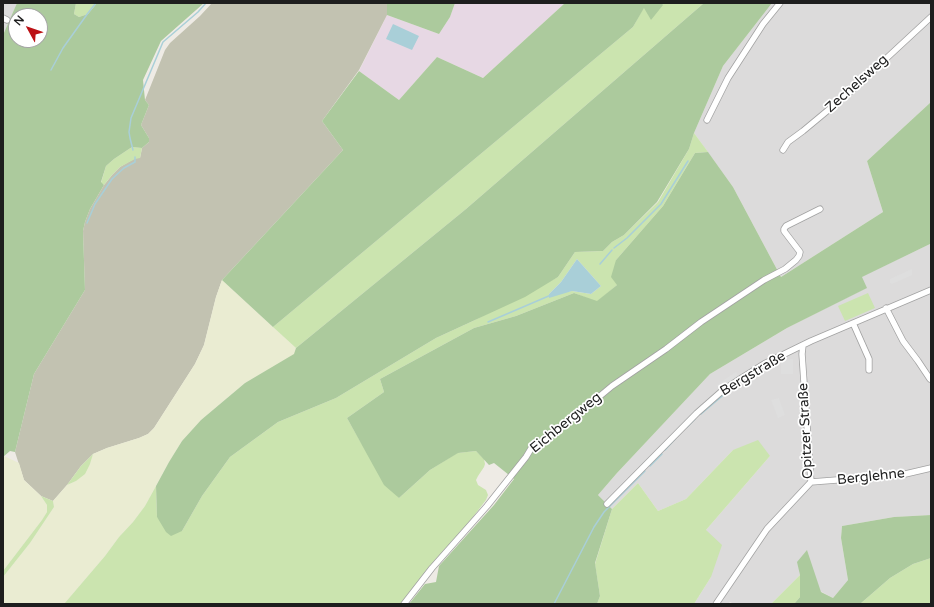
<!DOCTYPE html>
<meta charset="utf-8">
<style>
body{margin:0}
#map{position:relative;width:934px;height:607px;overflow:hidden;background:#eeebe5;font-family:"Varela Round",sans-serif}
canvas{display:block}
.frame{position:absolute;inset:0;border:4px solid #1e1e1e;pointer-events:none}
.north{position:absolute;left:8px;top:8px;width:40px;height:40px;box-sizing:border-box;background:#fff;border:1px solid #a5a5a5;border-radius:50%;rotate:310deg;font-size:11px;font-weight:700;line-height:16px;text-align:center;color:#1e1e1e}
.north::after{content:'';display:block;margin:auto;width:14px;height:18px;background:#bc1115;clip-path:polygon(50% 0,100% 100%,50% 72%,0 100%)}
</style>
<div id="map">
<canvas width="934" height="607"></canvas>
<div class="frame"></div>
<div class="north">N</div>
</div>
<script>
const g = document.querySelector('canvas').getContext('2d');
g.lineJoin = 'round';
function fill(path, color) { g.fillStyle = color; g.fill(path, 'evenodd'); }
const poly = rows => new Path2D(rows.map(r => 'M' + r).join(''));
function trace(path, color, width, dash) { g.strokeStyle = color; g.lineWidth = width; g.lineCap = dash ? 'butt' : 'round'; g.setLineDash(dash || []); g.stroke(path); }
function write(font, color, halo, rows, align = 'center') {
  g.font = font + ' "Varela Round",sans-serif'; g.lineWidth = 3.5; g.setLineDash([]); g.textBaseline = 'middle'; g.strokeStyle = halo; g.fillStyle = color; for (const [text, x, y, turn = 0] of rows) {
    g.save(); g.translate(x, y); g.rotate((+turn || 0) * Math.PI / 180); g.textAlign = isNaN(turn) ? turn : align; if (halo) g.strokeText(text, 0, 0); g.fillText(text, 0, 0); g.restore();
  }
}
fill(poly([
 [3,3,17,3,3,35],
 [772,3,931,3,931,102,867,161,883,212,781,277,733,187,694,133,723,66],
 [930,244,931,246,931,515,894,517,842,526,841,538,848,580,833,598,820,591,807,551,798,562,800,575,771,604,734,604,730,602,728,604,694,604,711,577,706,530,770,456,733,450,686,499,658,511,638,483,612,509,598,495,617,473,710,374,787,328,866,288,861,277]
]), '#dcdbdb');
fill(poly([
 [455,3,565,3,483,78,437,57,399,100,359,71,387,15,439,34,450,17]
]), '#e7d8e4');
fill(poly([
 [212,3,387,3,387,15,359,70,322,121,343,150,222,280,216,297,204,345,195,364,154,428,148,434,139,438,107,448,93,454,81,466,67,485,53,501,41,496,24,480,15,452,34,374,85,290,83,231,85,222,90,209,104,185,112,175,120,167,135,158,140,158,142,148,149,142,149,138,141,125,149,105,145,100,165,50,170,43,200,16]
]), '#c2c2b1');
fill(poly([
 [222,280,296,348,295,354,245,383,201,420,182,441,169,462,145,506,133,522,119,537,105,556,64,604,3,604,3,577,30,543,54,507,53,501,67,485,76,481,90,464,93,454,107,448,139,438,148,434,154,428,195,364,204,345,216,297],
 [4,456,19,463,24,480,41,496,47,505,47,512,42,520,3,571,3,457]
]), '#eaecd2');
fill(poly([
 [76,3,97,3,88,14,79,17,74,14],
 [662,3,704,3,466,209,296,348,273,327,633,27,644,7,663,5],
 [694,133,708,152,695,153,663,206,616,260,617,285,597,302,574,293,516,316,474,328,380,379,384,392,347,418,360,441,399,498,430,470,457,453,476,451,484,459,485,464,484,467,478,476,476,480,478,485,486,490,488,495,486,500,463,530,430,567,400,604,64,604,105,556,119,537,133,522,145,506,156,486,157,517,182,531,202,496,230,457,278,422,336,398,436,338,475,320,558,277,575,252,603,251,612,242,624,235,658,202,689,149],
 [577,259,601,286,591,294,572,291,549,294,561,282],
 [132,147,142,148,140,158,135,159,120,167,112,175,104,185,101,183,106,166,114,159],
 [868,293,875,308,845,321,838,306],
 [758,440,770,456,706,530,722,545,711,577,694,604,597,604,600,596,595,564,612,509,638,483,658,511,686,499,733,450],
 [93,454,90,464,85,474,76,481,67,485,81,466],
 [41,496,53,501,54,507,30,543,3,577,3,571,42,520,47,512,47,505],
 [931,558,931,604,860,604,890,578,913,564],
 [800,575,800,597,794,604,771,604]
]), '#cbe4af');
fill(poly([
 [17,3,76,3,74,14,79,17,88,14,97,3,204,3,161,41,143,80,145,100,149,105,141,125,149,138,149,142,142,148,132,147,114,159,106,166,101,182,104,185,90,209,85,222,83,231,85,290,34,374,15,452,10,451,3,457,3,35],
 [16,16,40,16,40,40,16,40],
 [387,3,455,3,450,17,439,34,387,15],
 [565,3,662,3,663,5,651,20,644,8,633,27,273,327,222,280,343,150,322,121,359,71,399,100,437,57,483,78],
 [704,3,772,3,723,66,694,133,689,149,657,202,624,235,612,242,603,251,575,252,558,277,525,297,436,338,336,398,278,422,230,457,202,496,182,531,171,536,166,532,157,517,156,486,169,462,182,441,201,420,245,383,294,354,296,348,466,209],
 [931,102,931,246,930,244,862,277,867,288,787,328,710,374,617,473,598,495,612,509,595,563,600,596,597,604,409,604,425,584,436,582,439,566,494,505,514,479,494,463,489,465,476,451,458,453,430,470,399,498,384,485,347,418,384,392,380,379,474,328,516,316,574,293,597,301,617,285,611,277,616,260,663,206,695,153,708,152,733,187,781,277,883,212,867,161],
 [931,515,931,558,913,564,890,578,860,604,794,604,800,597,800,575,797,562,807,550,821,592,833,598,848,580,841,538,842,526,894,517]
]), '#acca9d');
fill(poly([
 [912,269,912,275,892,284,890,283,890,279],
 [793,359,793,374,781,374,781,360],
 [736,372,740,379,722,391,717,385,725,379],
 [779,398,785,415,778,418,771,400]
]), '#dedede');
fill(poly([
 [393,24,419,36,412,50,386,39],
 [577,259,601,286,591,294,572,291,549,298,549,294,561,282]
]), '#a9cfd8');
trace(poly([
 [51,70,63,48,88,13,96,3],
 [133,150,130,138,129,132,131,118,163,42,198,12,206,3],
 [87,223,95,204,112,179,124,168,135,162,135,157],
 [614,248,627,238,661,204,688,161],
 [600,264,612,250],
 [488,322,551,295],
 [701,414,734,386],
 [687,427,695,419],
 [665,450,675,439],
 [650,466,662,454],
 [554,604,594,527,604,512,645,471]
]), '#a9cfd8', 1.5);
const street = poly([
 [3,18,7,20],
 [707,120,728,78,763,24,780,3],
 [783,150,788,142,803,131,850,92,931,17],
 [886,308,903,341,918,361,930,379],
 [853,323,869,359,869,370],
 [811,482,901,475,931,468],
 [607,504,697,413,722,391,740,379,764,364,811,341,931,290],
 [404,604,432,568,464,532,487,506,526,457,532,447,543,441,588,406,612,386,666,349,701,322,764,280,785,269,796,260,799,256,800,252,784,231,784,229,786,226,820,209],
 [716,604,767,529,811,482,802,354,803,345]
]);
trace(street, '#a2a2a2', 7);
trace(street, '#fff', 5.5);
write('14px', '#1e1e1e', '#fff', [
 ["Zechelsweg",857,84,-42],
 ["Bergstraße",753,374,-31],
 ["Eichbergweg",566,423,-39],
 ["Opitzer Straße",806,431,-93],
 ["Berglehne",871,477,-6]
]);
</script>
